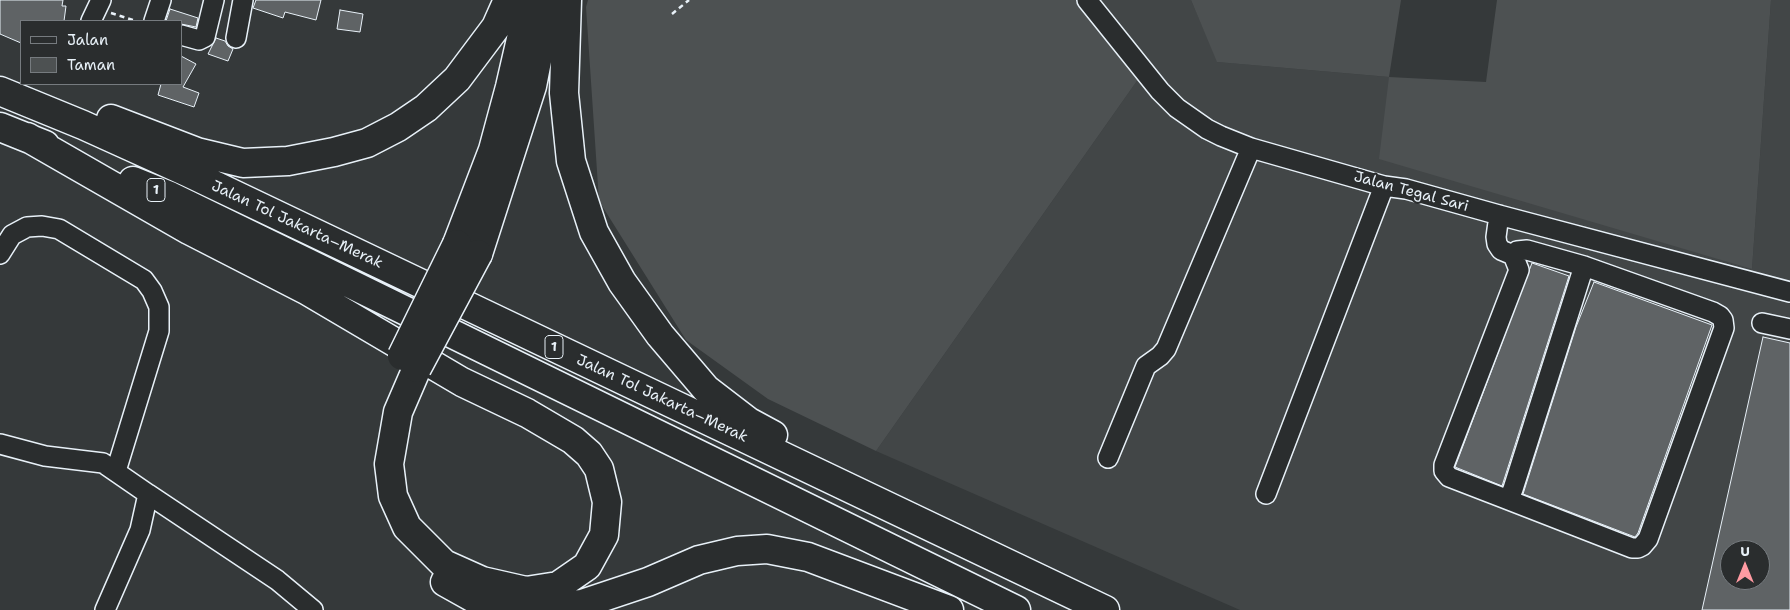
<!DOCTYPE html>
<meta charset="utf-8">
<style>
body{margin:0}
#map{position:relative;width:1790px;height:610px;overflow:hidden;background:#35393a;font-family:"Shantell Sans",sans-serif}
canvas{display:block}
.legend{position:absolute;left:20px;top:20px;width:162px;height:65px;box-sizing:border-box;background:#2a2d2e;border:1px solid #767b7f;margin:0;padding:6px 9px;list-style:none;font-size:15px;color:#e8f1f8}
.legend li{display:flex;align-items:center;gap:10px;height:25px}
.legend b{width:25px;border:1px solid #767b7f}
.north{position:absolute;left:1720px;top:540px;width:50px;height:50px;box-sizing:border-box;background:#2a2d2e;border:1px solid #767b7f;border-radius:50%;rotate:0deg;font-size:14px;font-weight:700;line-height:20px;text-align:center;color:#e8f1f8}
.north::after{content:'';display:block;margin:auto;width:18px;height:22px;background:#ff9aa2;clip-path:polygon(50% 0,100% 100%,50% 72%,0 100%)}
</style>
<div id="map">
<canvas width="1790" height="610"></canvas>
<ul class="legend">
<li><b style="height:6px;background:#2a2d2e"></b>Jalan</li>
<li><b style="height:14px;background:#4d5152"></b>Taman</li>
</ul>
<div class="north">U</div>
</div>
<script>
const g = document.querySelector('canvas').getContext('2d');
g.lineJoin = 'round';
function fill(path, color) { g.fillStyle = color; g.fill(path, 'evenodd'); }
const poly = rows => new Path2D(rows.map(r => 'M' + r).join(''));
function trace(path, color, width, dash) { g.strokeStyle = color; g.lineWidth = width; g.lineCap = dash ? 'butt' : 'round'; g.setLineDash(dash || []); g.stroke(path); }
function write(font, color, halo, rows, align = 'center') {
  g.font = font + ' "Shantell Sans",sans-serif'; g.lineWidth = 4.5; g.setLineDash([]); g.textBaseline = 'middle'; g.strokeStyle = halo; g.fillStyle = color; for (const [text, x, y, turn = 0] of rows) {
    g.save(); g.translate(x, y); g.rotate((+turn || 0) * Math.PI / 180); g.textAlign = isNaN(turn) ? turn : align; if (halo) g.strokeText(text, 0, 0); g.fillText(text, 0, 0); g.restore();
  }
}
fill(poly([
 [1077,0,1191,0,1218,62,1389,77,1752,269,1771,0,1790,0,1790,610,1240,610,876,451,1139,78],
 [1730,550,1760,550,1760,580,1730,580]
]), '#424647');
fill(poly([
 [588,0,1077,0,1139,78,876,451,768,399,686,340,599,201,586,7],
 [1191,0,1401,0,1389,77,1486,82,1497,0,1771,0,1752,269,1379,159,1389,77,1217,62]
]), '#4d5152');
const building = poly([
 [0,0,63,0,62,6,66,6,64,21,21,21,21,43,0,34,0,0],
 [256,0,321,0,316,20,285,12,283,18,253,8,256,0],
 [170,9,198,18,196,27,181,24,181,21,166,21,170,9],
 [340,10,363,14,360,32,337,29,340,10],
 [216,38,225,41,228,46,233,49,228,61,208,54,216,38],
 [181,56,196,64,183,87,199,93,194,107,158,95,161,84,181,84,181,56],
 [1532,263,1569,276,1502,486,1455,467,1532,263],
 [1594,282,1712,325,1638,533,1635,537,1523,494,1576,327,1594,282],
 [1763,337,1790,343,1790,610,1702,610,1763,337],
 [1730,550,1760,550,1760,580,1730,580,1730,550]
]);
fill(building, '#5f6365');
trace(building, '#e8f1f8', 1);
const minor = poly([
 [1087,0,1160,91,1177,108,1207,129,1221,136,1251,148,1384,186,1406,189,1499,215,1790,292],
 [91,21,101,0],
 [154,21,161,0],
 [181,35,199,40,205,37,214,0],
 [236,38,243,0],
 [1499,215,1496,237,1497,244,1501,250,1513,255,1519,270,1444,465,1444,471,1449,477,1506,499,1510,496,1513,489,1584,266],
 [0,254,12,235,27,227,42,226,59,229,144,280,152,291,159,307,159,331,116,471],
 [1762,323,1790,329],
 [0,444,45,456,103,463,148,494,140,530,105,610],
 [1108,458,1146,366,1160,356,1166,349,1251,148],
 [148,494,277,580,313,610],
 [1266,494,1384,186],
 [1506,499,1632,548,1638,548,1642,546,1648,539,1724,328,1723,320,1720,316,1713,312,1584,266,1527,250,1517,251,1513,255]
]);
const highway = poly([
 [567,0,564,93,571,161,594,232,622,282,660,335,706,389,749,422,773,435],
 [0,91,83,125,189,173,1105,610],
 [111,119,197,152,243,163,288,161,334,152,367,143,398,127,426,108,457,79,496,27,508,0],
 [0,127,45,145],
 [27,137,189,230,306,290,462,382,527,413,573,440,589,454,599,469,607,502,604,535,587,566,558,586,526,591,482,581,444,564,407,527,393,496,389,464,398,412,417,368],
 [133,181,170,196,308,263,1016,610],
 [457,244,493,150,510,87,530,0],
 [478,254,532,86,549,0],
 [445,582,479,601,518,610],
 [532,610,582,604,648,582,699,560,737,551,767,549,808,557,949,610]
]);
trace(minor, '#e8f1f8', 22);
trace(highway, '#e8f1f8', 31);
trace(poly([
 [111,13,136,21],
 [672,14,689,0]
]), '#e8f1f8', 2.5, [5, 4]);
trace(minor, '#2a2d2e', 19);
trace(highway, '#2a2d2e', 28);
const highwayBridge = poly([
 [402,356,457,244],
 [417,368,478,254]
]);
trace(highwayBridge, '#e8f1f8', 31, []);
trace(highwayBridge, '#2a2d2e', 28);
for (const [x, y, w] of [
 [156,190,18],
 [554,347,18]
]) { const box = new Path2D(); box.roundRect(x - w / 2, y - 11.5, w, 23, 4); g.fillStyle = '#2a2d2e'; g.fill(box); trace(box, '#e8f1f8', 1); }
write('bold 14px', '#e8f1f8', null, [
 ["1",156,190],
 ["1",554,347]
]);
write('15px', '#e8f1f8', '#2a2d2e', [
 ["Jalan Tegal Sari",1411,192,15],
 ["Jalan Tol Jakarta–Merak",297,225,25],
 ["Jalan Tol Jakarta–Merak",662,399,25]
]);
</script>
